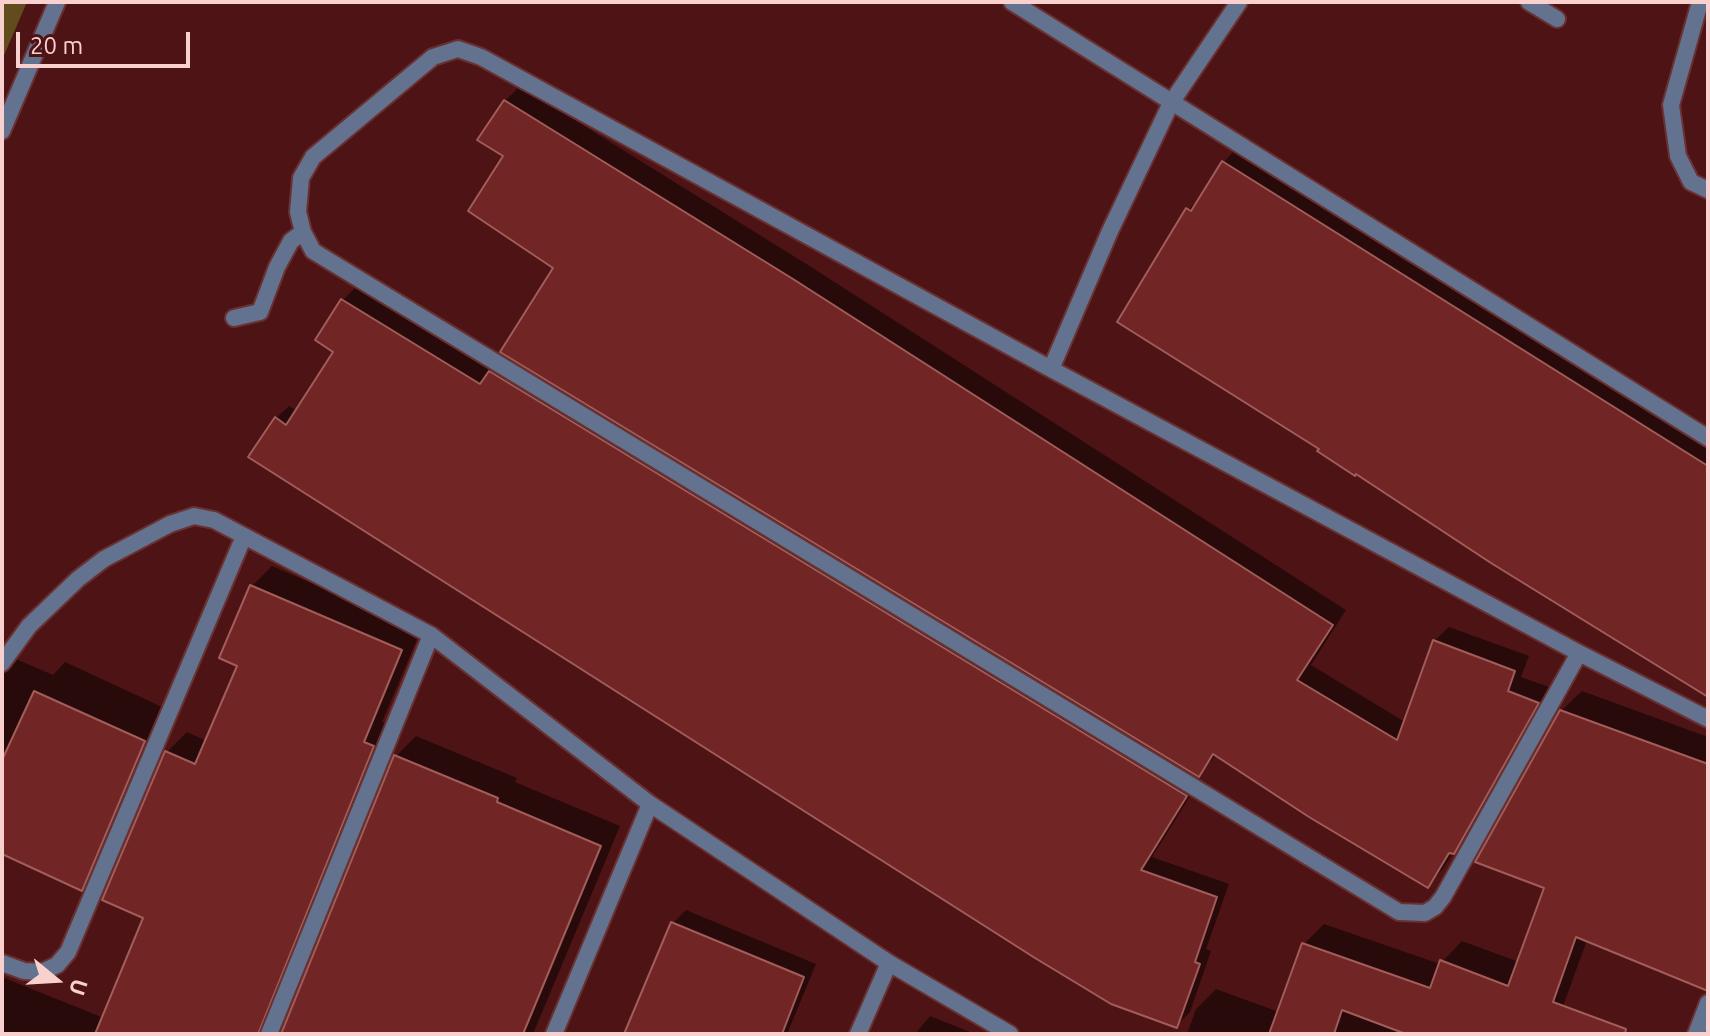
<!DOCTYPE html>
<style>
body{margin:0}
#map{position:relative;width:1710px;height:1036px;overflow:hidden;background:#4e1314;font-family:Ubuntu,sans-serif}
canvas{display:block}
.frame{position:absolute;inset:0;border:4px solid #f8d1ce;pointer-events:none}
.north{position:absolute;left:16px;top:940px;width:80px;height:80px;-webkit-text-stroke:6px #4e1314;paint-order:stroke;rotate:108deg;font-size:22px;font-weight:700;line-height:32px;text-align:center;color:#f8d1ce}
.north::after{content:'';display:block;margin:auto;width:28px;height:36px;background:#f8d1ce;clip-path:polygon(50% 0,100% 100%,50% 72%,0 100%)}
.scale{position:absolute;left:16px;top:32px;width:174px;height:36px;box-sizing:border-box;border:4px solid #f8d1ce;border-top:0;padding-left:10px;font-size:24px;line-height:28px;white-space:nowrap;color:#f8d1ce;-webkit-text-stroke:6px #4e1314;paint-order:stroke}
</style>
<div id="map">
<canvas width="1710" height="1036"></canvas>
<div class="frame"></div>
<div class="north">U</div>
<div class="scale">20 m</div>
</div>
<script>
const g = document.querySelector('canvas').getContext('2d');
g.lineJoin = 'round';
function fill(path, color) { g.fillStyle = color; g.fill(path, 'evenodd'); }
const poly = rows => new Path2D(rows.map(r => 'M' + r).join(''));
function trace(path, color, width, dash) { g.strokeStyle = color; g.lineWidth = width; g.lineCap = dash ? 'butt' : 'round'; g.setLineDash(dash || []); g.stroke(path); }
fill(poly([
 [2,2,27,2,2,60]
]), '#614c1d');
fill(poly([
 [520,86,808,265,1346,610,1311,665,1405,722,1434,641,1449,627,1529,656,1521,677,1552,688,1468,837,1453,853,1442,870,1428,885,1217,754,1198,775,556,268,505,155,505,101],
 [1236,149,1708,446,1708,695,1321,448,1188,210,1202,197,1224,162],
 [356,287,492,371,503,359,1199,782,1152,857,1229,884,1206,949,1211,951,1190,1012,1177,1025,276,418,289,406,297,411,336,351,343,300],
 [272,566,421,630,382,722,393,726,278,1016,287,1025,396,756,416,736,517,778,515,782,620,826,533,1034,2,1034,2,977,104,1018,146,917,105,899,167,752,187,732,207,741,239,664,222,657,252,586],
 [2,653,53,675,65,662,173,712,111,859,82,888,2,852],
 [1582,691,1708,737,1708,963,1587,940,1553,1034,1187,1034,1196,1009,1216,989,1279,1012,1304,944,1324,924,1440,964,1462,941,1519,962,1547,886,1561,711],
 [686,910,816,964,787,1034,627,1034,673,923],
 [930,1016,975,1034,915,1034]
]), '#0007');
const building = poly([
 [504,100,793,279,1333,625,1297,680,1397,740,1433,640,1515,671,1508,691,1539,703,1454,854,1449,853,1428,888,1309,817,1213,754,1199,777,500,352,553,268,468,211,503,156,477,140,504,100],
 [1222,161,1708,466,1708,697,1491,563,1356,474,1355,476,1317,451,1319,449,1117,322,1186,208,1191,211,1222,161],
 [341,299,480,384,489,371,1187,796,1141,870,1217,897,1195,962,1200,964,1177,1028,1111,1004,1035,958,248,457,275,417,286,425,333,352,315,340,341,299],
 [250,585,402,650,364,742,374,746,258,1034,95,1034,143,918,102,900,165,751,195,764,237,666,219,658,250,585],
 [34,691,145,741,82,891,2,854,2,760,34,691],
 [1560,710,1708,764,1708,991,1576,937,1553,1002,1626,1029,1625,1034,1406,1034,1342,1010,1334,1034,1269,1034,1302,943,1430,988,1440,960,1508,986,1544,888,1475,862,1560,710],
 [394,755,498,798,497,802,601,846,523,1034,281,1034,394,755],
 [671,922,804,977,782,1034,624,1034,671,922]
]);
fill(building, '#712524');
trace(building, '#a15d59', 2);
const minor = poly([
 [1012,2,1708,438],
 [1529,2,1557,19],
 [1700,2,1671,105,1678,156,1691,182,1708,190],
 [2,131,57,2],
 [234,318,260,312,277,267,291,241,303,232],
 [1051,369,1110,231,1171,103,1239,2],
 [1579,653,1443,897,1435,907,1425,913,1399,912,313,251,303,232,298,212,301,178,313,157,433,57,458,49,481,57,1051,369,1579,653,1708,719],
 [2,663,29,626,78,579,104,559,170,524,194,516,214,520,431,635,650,804,889,963,1010,1034],
 [2,963,24,971,42,972,57,965,68,952,244,536],
 [269,1034,431,635],
 [554,1034,650,804],
 [858,1034,889,963],
 [1696,1034,1708,1003]
]);
trace(minor, '#693132', 20);
trace(minor, '#63728f', 16);
</script>
